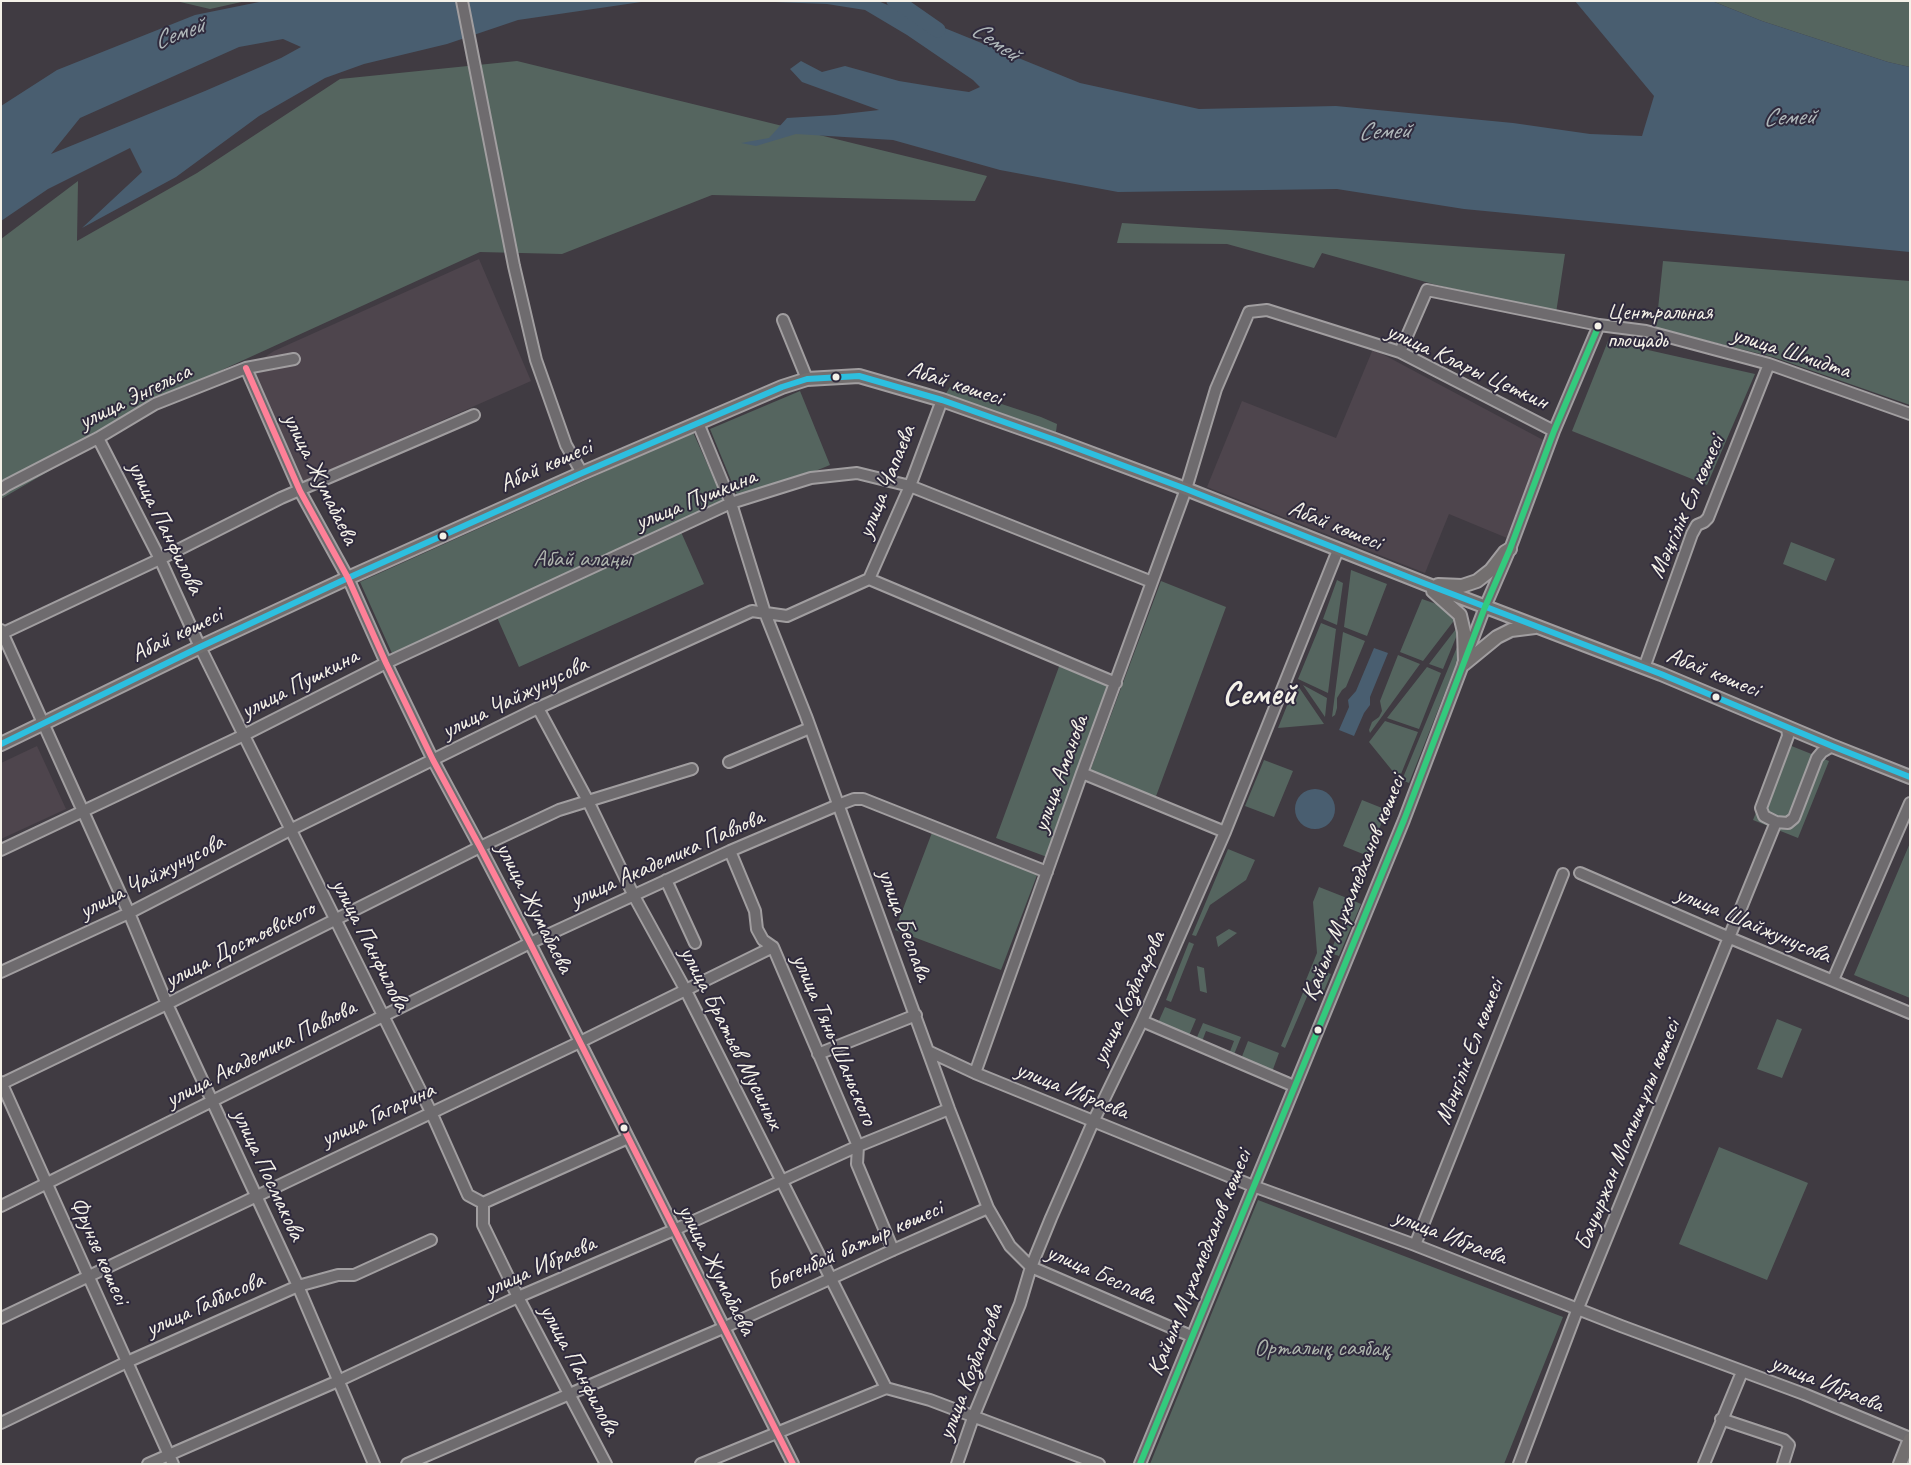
<!DOCTYPE html>
<meta charset="utf-8">
<style>
body{margin:0}
#map{position:relative;width:1911px;height:1465px;overflow:hidden;background:#403b42;font-family:Caveat,sans-serif}
canvas{display:block}
.frame{position:absolute;inset:0;border:2px solid #f4f1e8;pointer-events:none}
</style>
<div id="map">
<canvas width="1911" height="1465"></canvas>
<div class="frame"></div>
</div>
<script>
const g = document.querySelector('canvas').getContext('2d');
g.lineJoin = 'round';
function fill(path, color) { g.fillStyle = color; g.fill(path, 'evenodd'); }
const poly = rows => new Path2D(rows.map(r => 'M' + r).join(''));
function trace(path, color, width, dash) { g.strokeStyle = color; g.lineWidth = width; g.lineCap = dash ? 'butt' : 'round'; g.setLineDash(dash || []); g.stroke(path); }
function write(font, color, halo, rows, align = 'center') {
  g.font = font + ' Caveat,sans-serif'; g.lineWidth = 4; g.setLineDash([]); g.textBaseline = 'middle'; g.strokeStyle = halo; g.fillStyle = color; for (const [text, x, y, turn = 0] of rows) {
    g.save(); g.translate(x, y); g.rotate((+turn || 0) * Math.PI / 180); g.textAlign = isNaN(turn) ? turn : align; if (halo) g.strokeText(text, 0, 0); g.fillText(text, 0, 0); g.restore();
  }
}
fill(poly([
 [479,259,531,381,298,484,248,368,274,351],
 [1373,349,1545,441,1507,538,1449,514,1425,573,1207,487,1242,401,1336,438],
 [37,746,66,809,1,839,1,763]
]), '#4e454d');
fill(poly([
 [176,1,246,1,210,9],
 [1712,1,1910,1,1910,67,1888,62,1762,21],
 [517,61,987,176,975,201,712,195,562,254,480,252,224,369,1,499,1,239,78,181,77,241,197,173,340,79],
 [1122,223,1230,230,1565,254,1556,313,1433,284,1322,253,1314,268,1227,244,1117,243],
 [1663,261,1910,281,1910,405,1773,357,1656,328],
 [1608,341,1755,374,1707,485,1572,431],
 [950,387,1041,417,1057,424,1055,440,942,400],
 [800,391,830,465,740,502,710,429],
 [693,432,728,511,681,532,704,584,519,667,496,615,395,660,360,582],
 [1791,542,1835,559,1826,581,1783,564],
 [1351,570,1387,584,1367,636,1344,627],
 [1337,580,1343,583,1337,625,1323,619],
 [1161,581,1226,607,1155,799,1089,774],
 [1422,599,1445,607,1456,618,1423,661,1400,652],
 [1321,623,1336,629,1328,693,1298,679],
 [1459,625,1459,630,1443,669,1429,664],
 [1343,632,1365,641,1346,687,1342,690,1337,698,1337,708,1335,715,1332,717],
 [1462,635,1461,649,1457,662,1409,783,1402,780],
 [1398,655,1420,664,1370,733,1369,730,1372,722,1379,717,1382,711,1380,701],
 [1060,664,1111,683,1047,857,996,838],
 [1427,667,1441,673,1419,729,1387,718],
 [1296,683,1324,724,1278,728],
 [1303,685,1327,698,1325,717],
 [1385,721,1418,732,1399,779,1369,742],
 [1784,743,1829,761,1798,838,1753,820],
 [1264,760,1293,771,1274,817,1245,806],
 [1362,800,1387,810,1368,856,1343,846],
 [933,830,1039,870,1001,970,895,930],
 [1910,843,1910,998,1854,975],
 [1228,849,1255,860,1246,880,1210,905,1196,936,1192,935],
 [1319,887,1347,898,1312,982,1306,980,1317,953,1313,902],
 [1352,900,1361,904,1339,956,1330,953],
 [1229,929,1237,933,1218,947,1216,937],
 [1189,942,1194,944,1171,1002,1166,1000],
 [1197,966,1204,968,1207,993,1200,991],
 [1323,971,1331,974,1324,991,1315,988],
 [1304,990,1309,992,1285,1048,1281,1046],
 [1165,1007,1196,1019,1188,1038,1157,1025],
 [1777,1019,1802,1029,1782,1078,1757,1069],
 [1203,1023,1241,1037,1233,1057,1229,1054,1234,1041,1206,1031,1201,1044,1195,1042],
 [1248,1041,1279,1053,1272,1072,1241,1059],
 [1719,1147,1808,1183,1767,1280,1679,1244],
 [1258,1200,1563,1317,1504,1464,1150,1464]
]), '#55655f');
fill(poly([
 [264,1,648,1,518,20,447,44,364,64,325,78,259,116,176,177,82,228,142,172,130,148,48,189,1,221,1,106,57,70,195,15],
 [283,39,301,47,281,58,205,91,51,154,80,118,239,47],
 [749,1,878,1,1080,83,1199,109,1336,106,1513,123,1590,134,1642,136,1654,96,1575,1,1712,1,1762,21,1888,62,1910,67,1910,252,1464,209,1337,189,1118,192,1000,170,893,140,796,134,756,146,741,143,769,138,787,118,835,115,879,110,802,82,790,69,801,61,822,72,845,66,899,81,948,89,969,92,980,87,973,80,907,35,865,10,827,4],
 [1374,648,1388,653,1370,697,1370,705,1364,713,1354,736,1339,730,1349,707,1348,700,1356,691],
 '1295 809a20 20 0 1 1 40 0a20 20 0 1 1-40 0Z'
]), '#495e70');
trace(poly([
 [894,1,898,2,938,30]
]), '#495e70', 15);
const minor = poly([
 [462,1,514,266,536,360,566,445,582,473],
 [783,320,807,379],
 [1400,352,1427,290,1599,325,1646,331,1769,364,1910,414],
 [246,368,300,491,348,578,386,663,433,760,480,847,530,943,793,1464],
 [698,423,731,503,765,613,806,716,949,1109,988,1208,1010,1246,1031,1267,1191,1336],
 [98,438,160,559,200,647,431,1112,468,1195,483,1203,483,1225,518,1297,606,1464],
 [1,489,7,485,98,438,155,404,246,368,294,359],
 [869,579,910,486,942,400],
 [1,630,129,913,167,1004,298,1286,374,1464],
 [1,634,160,559,281,498,474,415],
 [1644,668,1692,534,1697,525,1704,522,1708,518,1769,364],
 [538,708,588,801,634,896,685,989,886,1388],
 [1787,727,1788,736,1761,808,1764,816,1776,822,1788,823,1794,818,1817,758,1822,752,1832,746],
 [729,762,810,728],
 [1082,773,1225,832],
 [1,850,244,735,386,663,731,503,811,478,857,473,910,486,1152,582],
 [730,851,755,911,757,929,763,940,773,947,858,1146,857,1164,893,1250],
 [1580,873,1730,938,1910,1013],
 [666,880,695,943],
 [1,972,129,913,290,830,538,708,752,611,787,616,869,579,1116,683],
 [1833,980,1910,803],
 [1142,1021,1294,1086],
 [928,1051,975,1073,1253,1186,1415,1245,1621,1326,1804,1394,1910,1438],
 [818,1054,916,1015],
 [975,1073,1082,773,1186,489,1216,389,1249,312,1267,310,1400,352,1554,431],
 [1,1082,173,1464],
 [1,1084,167,1004,480,847,559,810,692,769],
 [483,1203,628,1138],
 [1,1206,530,943,730,851,838,805,854,799,863,799,1047,872],
 [1415,1245,1563,874],
 [1,1318,580,1042,773,947],
 [1721,1419,1784,1440,1789,1445,1783,1464],
 [1,1423,127,1362,298,1286,338,1275,354,1275,431,1240],
 [148,1464,338,1381,518,1297,674,1230,858,1146,949,1109],
 [407,1464,723,1328,893,1250,988,1208],
 [701,1464,886,1388,930,1400,1099,1464],
 [957,1464,974,1415,1020,1304,1031,1267,1051,1218,1093,1122,1142,1021,1225,832,1338,550],
 [1140,1464,1404,820,1485,607,1510,549,1554,431,1599,325],
 [1519,1464,1578,1308,1776,822],
 [1704,1464,1742,1372]
]);
const major = poly([
 [1438,585,1462,586,1477,581,1491,570,1505,552,1510,549],
 [1433,591,1460,615,1464,632,1465,661],
 [1464,664,1497,637,1511,630,1535,627],
 [1,744,200,647,348,578,582,473,782,387,807,379,859,376,942,400,1055,440,1186,489,1426,584,1661,674,1832,746,1910,777],
 [1900,1464,1910,1439]
]);
trace(minor, '#a19ea0', 14);
trace(major, '#a19ea0', 16);
trace(minor, '#6e6b6e', 10);
trace(major, '#736f6f', 12);
trace(poly([
 [1,744,200,647,348,578,582,473,782,387,807,379,859,376,942,400,1055,440,1186,489,1426,584,1661,674,1832,746,1910,777]
]), '#2dbfdf', 6);
trace(poly([
 [246,368,300,491,348,578,386,663,433,760,480,847,530,943,793,1464]
]), '#ff8098', 6);
trace(poly([
 [1140,1464,1404,820,1485,607,1510,549,1554,431,1599,325]
]), '#33ca7d', 6);
for (const [x, y, r, color] of [
 [1598,326,4.5,"#f4f1e8"],
 [836,377,4.5,"#f4f1e8"],
 [443,536,4.5,"#f4f1e8"],
 [1716,697,4.5,"#f4f1e8"],
 [1318,1030,4.5,"#f4f1e8"],
 [624,1128,4.5,"#f4f1e8"]
]) { const dot = new Path2D(); dot.arc(x, y, r, 0, 2 * Math.PI); g.fillStyle = color; g.fill(dot); trace(dot, '#2f2a3d', 2); }
write('23px', '#f4f1e8', '#2f2a3d', [
 ["Центральная",1607,313],
 ["площадь",1607,341]
], 'left');
write('24px', '#f4f1e8', '#2f2a3d', [
 ["улица Шмидта",1791,353,18],
 ["улица Клары Цеткин",1467,367,25],
 ["Абай көшесі",955,384,18],
 ["улица Энгельса",135,397,-26],
 ["Абай көшесі",546,466,-24],
 ["улица Жумабаева",320,479,64],
 ["улица Чапаева",887,482,-68],
 ["улица Пушкина",696,500,-22],
 ["Мәңгілік Ел көшесі",1687,507,-66],
 ["Абай көшесі",1335,526,22],
 ["улица Панфилова",165,528,64],
 ["Абай көшесі",177,635,-26],
 ["Абай көшесі",1713,673,22],
 ["улица Пушкина",300,684,-27],
 ["улица Чайжунусова",515,698,-26],
 ["улица Аманова",1061,774,-70],
 ["улица Академика Павлова",667,859,-24],
 ["улица Чайжунусова",152,877,-27],
 ["Қайым Мұхамедханов көшесі",1354,888,-68],
 ["улица Жумабаева",534,908,63],
 ["улица Беспава",904,925,70],
 ["улица Шайжунусова",1753,925,23],
 ["улица Достоевского",240,945,-27],
 ["улица Панфилова",370,945,63],
 ["улица Козбагарова",1129,998,-65],
 ["улица Братьев Мусиных",731,1038,63],
 ["улица Тянь-Шаньского",834,1040,67],
 ["Мәңгілік Ел көшесі",1470,1052,-69],
 ["улица Академика Павлова",261,1054,-27],
 ["улица Ибраева",1072,1091,22],
 ["улица Гагарина",378,1115,-25],
 ["Бауыржан Момышұлы көшесі",1628,1135,-68],
 ["улица Посмакова",268,1175,65],
 ["улица Ибраева",1450,1237,21],
 ["Бөгенбай батыр көшесі",855,1246,-24],
 ["Фрунзе көшесі",99,1251,66],
 ["Қайым Мұхамедханов көшесі",1200,1263,-68],
 ["улица Ибраева",540,1267,-24],
 ["улица Жумабаева",716,1270,63],
 ["улица Беспава",1101,1275,24],
 ["улица Габбасова",205,1305,-24],
 ["улица Панфилова",579,1370,62],
 ["улица Козбагарова",971,1372,-69],
 ["улица Ибраева",1827,1384,22]
]);
write('24px', '#aeb5ad', '#2f2a3d', [
 ["Абай алаңы",582,560],
 ["Орталық саябақ",1322,1349]
]);
write('italic 25px', '#b0b8ba', '#2f2a3d', [
 ["Семей",179,34,-20],
 ["Семей",995,42,34],
 ["Семей",1789,118,-2],
 ["Семей",1384,132,-2]
]);
write('bold 34px', '#f4f1e8', '#2f2a3d', [
 ["Семей",1259,695]
]);
</script>
